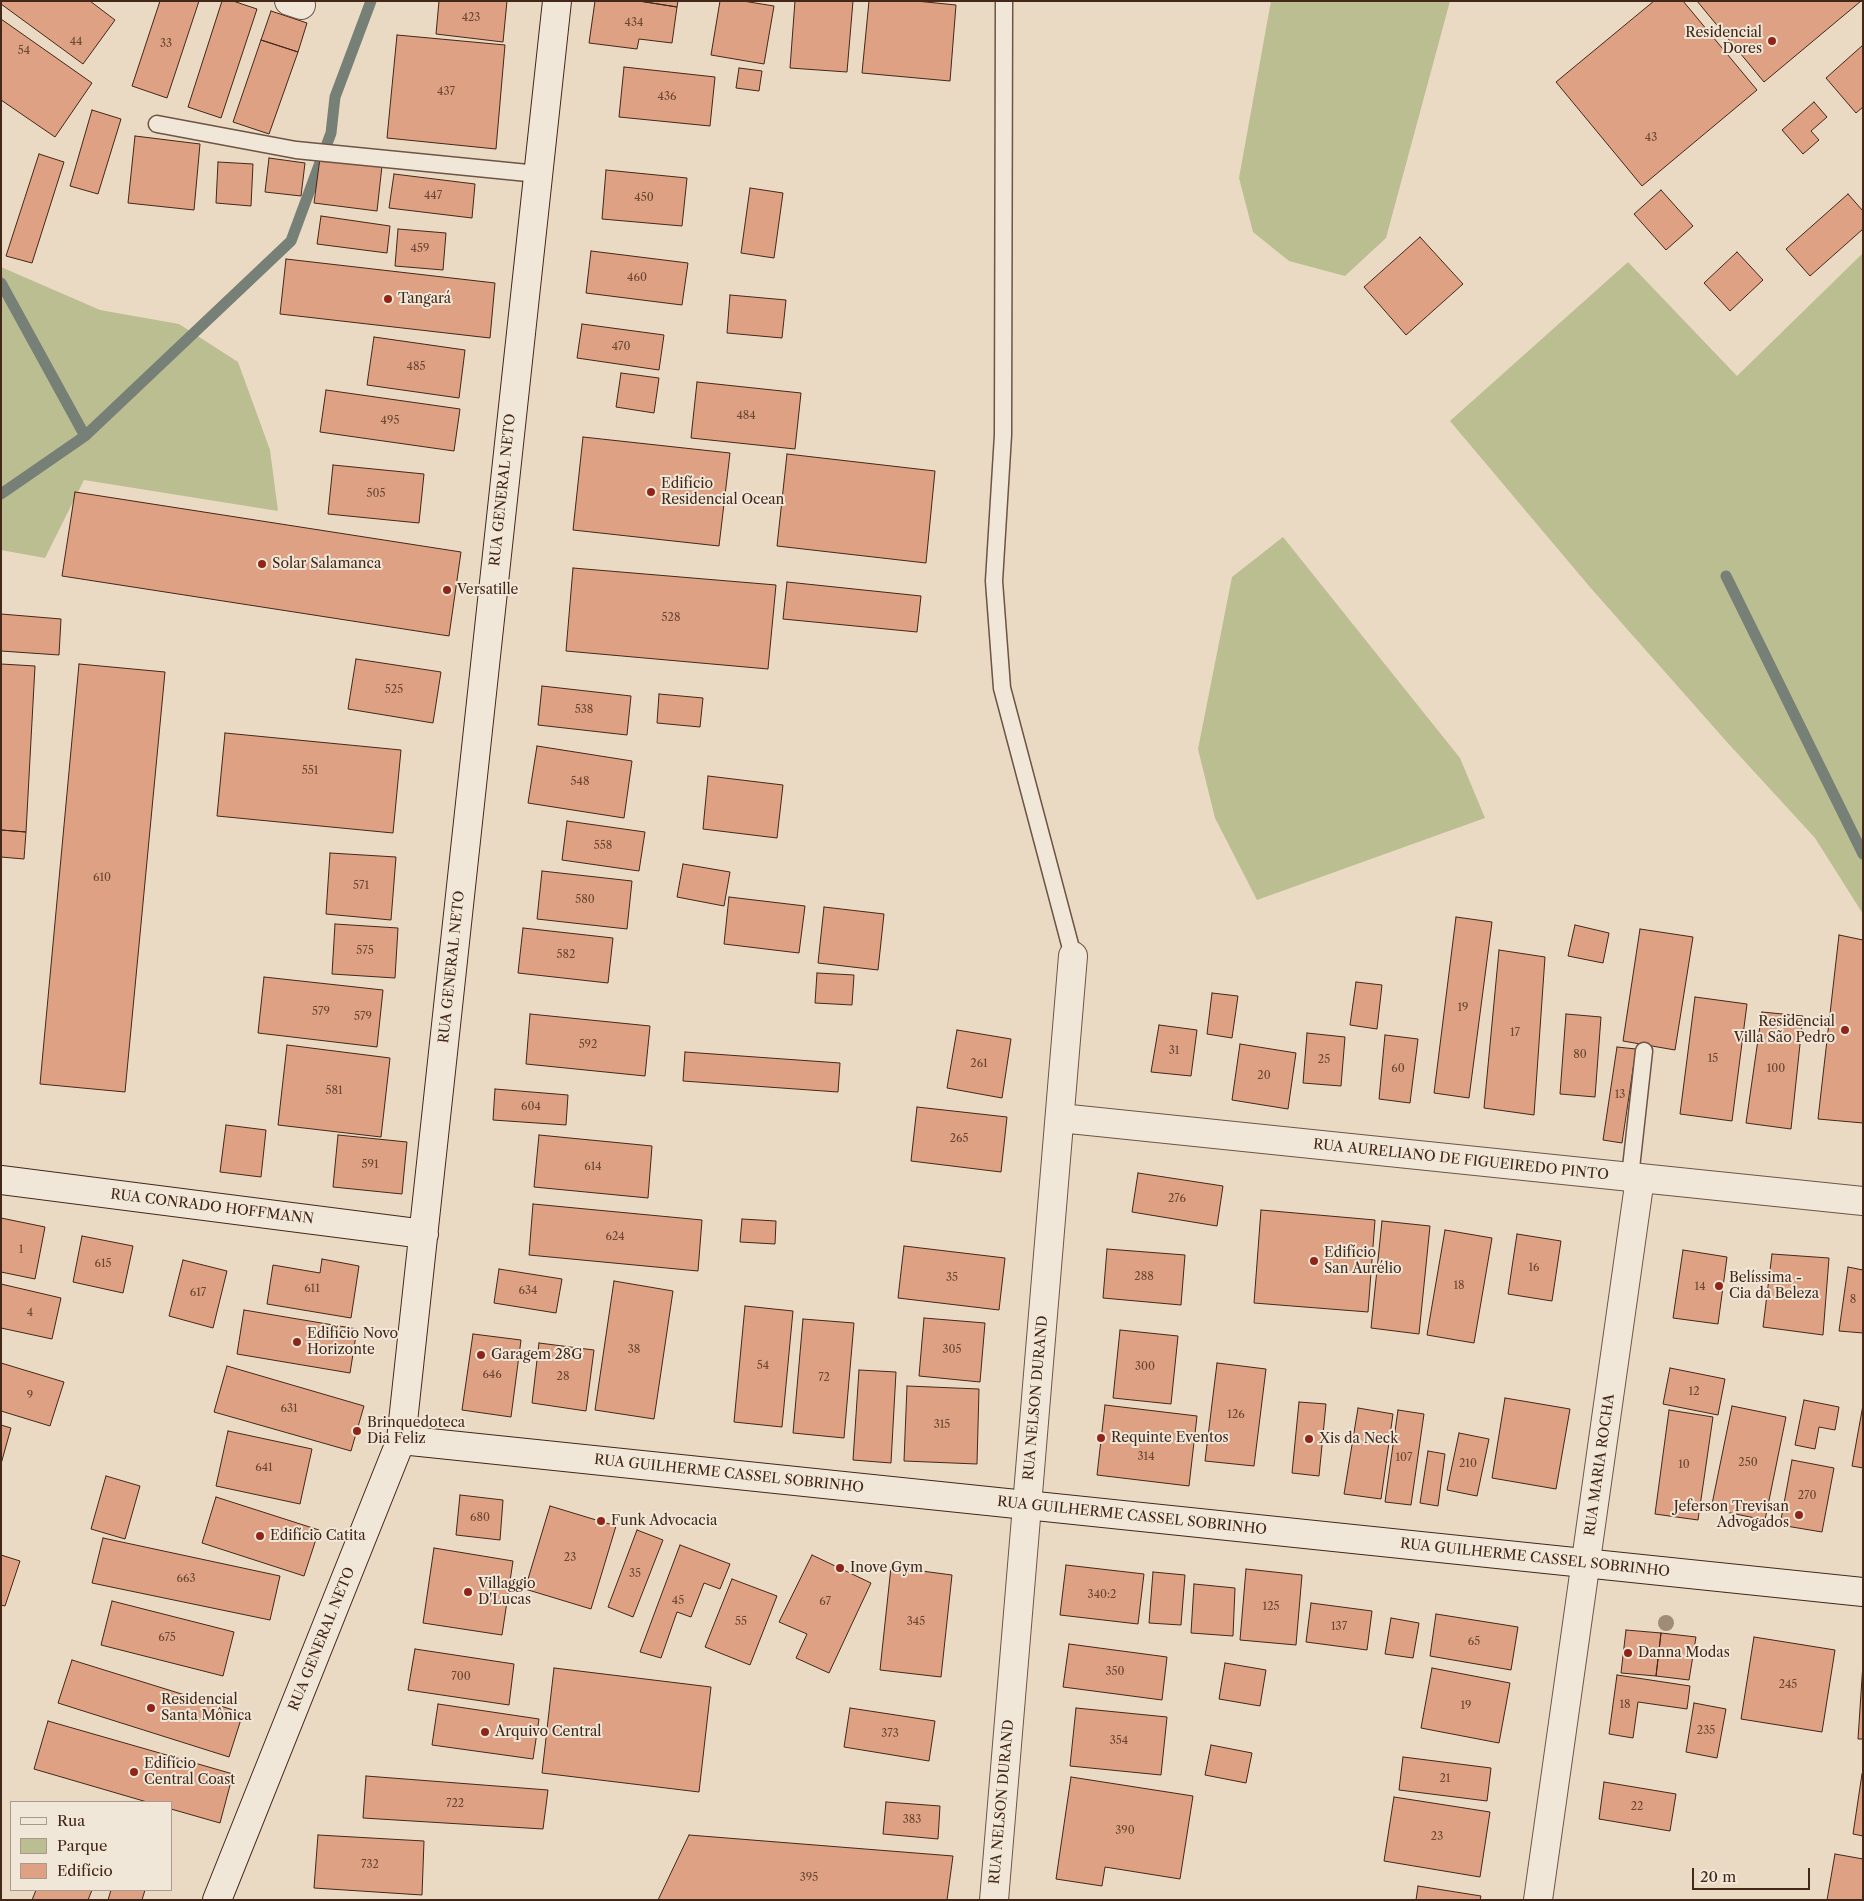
<!DOCTYPE html>
<meta charset="utf-8">
<style>
body{margin:0}
#map{position:relative;width:1864px;height:1901px;overflow:hidden;background:#eadac3;font-family:"Libre Caslon Text",serif}
canvas{display:block}
.frame{position:absolute;inset:0;border:2px solid #432718;pointer-events:none}
.legend{position:absolute;left:10px;top:1801px;width:162px;height:90px;box-sizing:border-box;background:#f1e7d8;border:1px solid #ab9a8b;margin:0;padding:6px 9px;list-style:none;font-size:15px;color:#432718}
.legend li{display:flex;align-items:center;gap:10px;height:25px}
.legend b{width:25px;border:1px solid #ab9a8b}
.scale{position:absolute;left:1692px;top:1868px;width:118px;height:22px;box-sizing:border-box;border:2px solid #432718;border-top:0;padding-left:6px;font-size:15px;line-height:18px;white-space:nowrap;color:#432718;-webkit-text-stroke:4px #f1e7d8;paint-order:stroke}
</style>
<div id="map">
<canvas width="1864" height="1901"></canvas>
<div class="frame"></div>
<ul class="legend">
<li><b style="height:6px;background:#f1e7d8"></b>Rua</li>
<li><b style="height:14px;background:#bbbe91"></b>Parque</li>
<li><b style="height:14px;background:#dea183"></b>Edifício</li>
</ul>
<div class="scale">20 m</div>
</div>
<script>
const g = document.querySelector('canvas').getContext('2d');
g.lineJoin = 'round';
function fill(path, color) { g.fillStyle = color; g.fill(path, 'evenodd'); }
const poly = rows => new Path2D(rows.map(r => 'M' + r).join(''));
function trace(path, color, width, dash) { g.strokeStyle = color; g.lineWidth = width; g.lineCap = dash ? 'butt' : 'round'; g.setLineDash(dash || []); g.stroke(path); }
function write(font, color, halo, rows, align = 'center') {
  g.font = font + ' "Libre Caslon Text",serif'; g.lineWidth = 4; g.setLineDash([]); g.textBaseline = 'middle'; g.strokeStyle = halo; g.fillStyle = color; for (const [text, x, y, turn = 0] of rows) {
    g.save(); g.translate(x, y); g.rotate((+turn || 0) * Math.PI / 180); g.textAlign = isNaN(turn) ? turn : align; if (halo) g.strokeText(text, 0, 0); g.fillText(text, 0, 0); g.restore();
  }
}
fill(poly([
 [1271,1,1450,1,1386,238,1345,276,1289,261,1253,232,1239,178],
 [1863,253,1863,914,1815,838,1726,741,1589,586,1450,421,1628,262,1737,376],
 [1,267,100,310,179,324,238,362,270,450,278,511,84,480,45,558,1,550],
 [1283,537,1460,758,1485,818,1257,900,1215,818,1198,749,1232,577]
]), '#bbbe91');
trace(poly([
 [1,283,85,436,1,494],
 [85,436,291,241,331,133,335,97,371,1],
 [1726,576,1863,854]
]), '#768076', 11);
const building = poly([
 [1,1,90,1,115,20,83,64,1,4,1,1],
 [160,1,199,1,167,98,132,86,160,1],
 [222,1,233,1,257,9,221,118,188,107,222,1],
 [439,1,507,1,503,42,436,34,439,1],
 [595,1,639,1,677,7,672,43,639,39,637,49,589,43,595,1],
 [639,1,678,1,677,7,639,1],
 [720,1,743,1,774,6,764,64,711,55,720,1],
 [795,1,853,1,847,72,790,68,795,1],
 [869,1,916,1,956,5,950,81,862,73,869,1],
 [1654,1,1683,1,1757,90,1642,186,1556,82,1654,1],
 [1697,1,1861,1,1764,82,1697,1],
 [271,11,307,23,298,52,261,40,271,11],
 [1,19,92,83,55,137,1,100,1,19],
 [397,35,505,45,496,149,387,138,397,35],
 [261,40,298,52,269,134,233,122,261,40],
 [1863,45,1863,107,1856,113,1826,78,1863,45],
 [624,67,715,77,710,126,619,117,624,67],
 [739,68,762,71,759,91,736,88,739,68],
 [1814,102,1827,117,1811,131,1819,140,1803,154,1782,130,1814,102],
 [92,110,121,119,98,194,70,186,92,110],
 [135,136,200,144,194,210,128,203,135,136],
 [39,154,64,162,32,263,6,256,39,154],
 [269,158,305,163,301,196,265,192,269,158],
 [320,158,382,166,377,211,314,203,320,158],
 [218,162,253,164,251,206,216,203,218,162],
 [606,170,687,178,682,226,602,219,606,170],
 [394,174,475,184,472,218,389,208,394,174],
 [750,188,783,193,774,258,741,253,750,188],
 [1661,190,1693,226,1666,250,1634,214,1661,190],
 [1848,194,1863,211,1863,229,1810,276,1786,249,1848,194],
 [321,216,390,226,387,253,317,244,321,216],
 [398,229,446,233,443,270,395,266,398,229],
 [1420,237,1463,284,1406,335,1364,287,1420,237],
 [591,251,688,263,682,305,586,293,591,251],
 [1737,252,1763,280,1730,311,1704,283,1737,252],
 [286,259,495,283,490,338,280,314,286,259],
 [730,295,786,300,782,338,727,333,730,295],
 [582,324,664,335,659,370,577,358,582,324],
 [374,337,465,350,459,398,367,385,374,337],
 [621,373,659,378,654,413,616,407,621,373],
 [697,382,801,393,795,449,691,438,697,382],
 [326,390,460,409,454,451,320,432,326,390],
 [583,437,730,453,719,546,573,530,583,437],
 [787,454,935,471,926,563,777,546,787,454],
 [333,465,424,474,419,523,328,514,333,465],
 [75,492,461,552,449,636,62,576,75,492],
 [573,568,776,585,768,669,566,651,573,568],
 [787,582,921,596,917,632,783,619,787,582],
 [1,614,61,619,59,655,1,651,1,614],
 [356,659,441,672,433,723,348,709,356,659],
 [1,664,35,666,26,832,1,830,1,664],
 [79,664,165,672,125,1092,40,1084,79,664],
 [542,686,631,696,627,735,538,725,542,686],
 [659,694,703,698,700,727,657,723,659,694],
 [225,733,401,750,393,833,217,816,225,733],
 [537,746,632,761,624,818,528,803,537,746],
 [708,776,783,785,777,838,703,829,708,776],
 [567,821,645,832,639,871,562,860,567,821],
 [1,830,26,832,24,859,1,857,1,830],
 [330,853,396,857,391,920,326,914,330,853],
 [683,864,730,872,724,906,677,897,683,864],
 [542,871,632,881,627,929,537,919,542,871],
 [729,897,805,906,799,953,724,944,729,897],
 [824,907,884,914,878,970,818,963,824,907],
 [1456,917,1492,922,1469,1098,1434,1093,1456,917],
 [335,924,398,928,395,978,332,974,335,924],
 [1575,925,1609,933,1603,963,1568,956,1575,925],
 [523,928,613,938,608,983,518,973,523,928],
 [1640,929,1693,937,1675,1050,1623,1041,1640,929],
 [1839,935,1863,940,1863,1123,1818,1119,1839,935],
 [1499,950,1545,957,1534,1115,1484,1108,1499,950],
 [817,973,854,975,852,1005,815,1003,817,973],
 [264,977,383,990,377,1047,258,1033,264,977],
 [1356,982,1382,985,1377,1029,1350,1025,1356,982],
 [1212,993,1238,996,1232,1038,1207,1034,1212,993],
 [1695,997,1747,1004,1732,1121,1680,1114,1695,997],
 [1762,1012,1803,1016,1791,1129,1746,1123,1762,1012],
 [530,1014,650,1026,645,1076,526,1064,530,1014],
 [1566,1014,1601,1017,1595,1097,1560,1094,1566,1014],
 [1159,1025,1197,1030,1191,1076,1151,1072,1159,1025],
 [957,1030,1011,1039,1002,1098,947,1088,957,1030],
 [1307,1033,1345,1037,1341,1086,1303,1083,1307,1033],
 [1385,1035,1418,1039,1410,1103,1379,1099,1385,1035],
 [1240,1044,1296,1053,1288,1109,1232,1100,1240,1044],
 [287,1045,390,1058,381,1137,278,1125,287,1045],
 [1617,1047,1636,1049,1622,1143,1603,1140,1617,1047],
 [685,1052,840,1063,838,1092,683,1081,685,1052],
 [495,1089,568,1095,566,1125,493,1120,495,1089],
 [917,1107,1007,1117,1001,1172,911,1161,917,1107],
 [226,1125,266,1130,261,1177,220,1172,226,1125],
 [338,1135,407,1142,402,1194,333,1187,338,1135],
 [539,1135,652,1146,648,1198,534,1187,539,1135],
 [1138,1173,1223,1186,1217,1226,1132,1212,1138,1173],
 [533,1204,702,1220,698,1271,529,1255,533,1204],
 [1261,1210,1375,1220,1368,1312,1254,1303,1261,1210],
 [1,1218,45,1227,35,1279,1,1272,1,1218],
 [742,1219,776,1221,775,1244,740,1242,742,1219],
 [1382,1221,1430,1226,1419,1334,1371,1328,1382,1221],
 [1445,1230,1492,1238,1474,1343,1427,1335,1445,1230],
 [1517,1234,1561,1241,1552,1301,1508,1294,1517,1234],
 [82,1236,133,1246,123,1293,73,1282,82,1236],
 [904,1246,1005,1258,999,1310,898,1298,904,1246],
 [1107,1249,1185,1255,1181,1305,1103,1298,1107,1249],
 [1683,1250,1727,1257,1718,1324,1673,1318,1683,1250],
 [1772,1254,1829,1258,1823,1335,1763,1327,1772,1254],
 [322,1259,359,1266,351,1318,267,1304,273,1265,320,1273,322,1259],
 [183,1260,227,1271,213,1328,169,1316,183,1260],
 [1848,1267,1863,1270,1863,1333,1839,1331,1848,1267],
 [499,1269,562,1279,556,1313,494,1303,499,1269],
 [614,1281,673,1291,654,1419,595,1410,614,1281],
 [1,1284,61,1298,52,1339,1,1328,1,1284],
 [745,1306,793,1311,782,1427,734,1422,745,1306],
 [244,1310,357,1329,350,1373,237,1354,244,1310],
 [924,1318,985,1323,980,1382,919,1376,924,1318],
 [803,1319,854,1323,844,1438,793,1433,803,1319],
 [1120,1330,1178,1336,1171,1404,1113,1398,1120,1330],
 [473,1334,521,1340,511,1417,462,1410,473,1334],
 [539,1343,594,1350,586,1411,532,1403,539,1343],
 [1,1363,64,1382,50,1426,1,1411,1,1363],
 [1217,1363,1266,1369,1254,1466,1205,1461,1217,1363],
 [227,1366,364,1406,351,1451,214,1412,227,1366],
 [1670,1368,1725,1379,1718,1415,1663,1404,1670,1368],
 [859,1370,896,1372,891,1463,853,1460,859,1370],
 [907,1386,979,1389,977,1464,904,1461,907,1386],
 [1505,1398,1570,1409,1556,1489,1492,1478,1505,1398],
 [1804,1400,1839,1407,1835,1430,1819,1427,1815,1449,1795,1445,1804,1400],
 [1299,1402,1326,1404,1319,1476,1292,1473,1299,1402],
 [1105,1405,1197,1416,1189,1486,1097,1475,1105,1405],
 [1863,1405,1863,1468,1852,1466,1863,1405],
 [1732,1406,1786,1417,1765,1520,1711,1509,1732,1406],
 [1358,1408,1393,1414,1381,1499,1344,1494,1358,1408],
 [1398,1410,1424,1414,1411,1505,1385,1502,1398,1410],
 [1669,1410,1713,1417,1698,1520,1655,1514,1669,1410],
 [1,1425,11,1428,1,1464,1,1425],
 [228,1431,312,1449,300,1504,216,1486,228,1431],
 [1459,1433,1489,1439,1477,1496,1447,1490,1459,1433],
 [1428,1451,1445,1454,1438,1506,1420,1503,1428,1451],
 [1792,1460,1834,1468,1822,1532,1780,1525,1792,1460],
 [106,1476,140,1486,125,1539,91,1529,106,1476],
 [460,1495,503,1500,500,1540,456,1535,460,1495],
 [216,1497,319,1530,304,1576,202,1543,216,1497],
 [550,1506,616,1526,591,1609,525,1589,550,1506],
 [637,1530,663,1540,633,1617,608,1607,637,1530],
 [103,1538,280,1576,270,1620,92,1583,103,1538],
 [680,1545,730,1564,720,1589,704,1583,691,1617,677,1612,661,1658,640,1652,680,1545],
 [434,1548,513,1561,502,1635,423,1623,434,1548],
 [1,1555,20,1561,5,1606,1,1605,1,1555],
 [812,1555,871,1583,829,1673,796,1658,807,1634,779,1622,812,1555],
 [1066,1565,1144,1574,1138,1624,1060,1615,1066,1565],
 [891,1567,952,1575,941,1677,880,1670,891,1567],
 [1246,1569,1302,1575,1296,1645,1240,1640,1246,1569],
 [1153,1572,1185,1575,1181,1625,1149,1623,1153,1572],
 [732,1579,777,1596,750,1665,705,1647,732,1579],
 [1194,1584,1235,1588,1233,1636,1191,1633,1194,1584],
 [112,1601,234,1632,223,1676,101,1645,112,1601],
 [1311,1603,1372,1611,1367,1650,1306,1642,1311,1603],
 [1436,1614,1518,1627,1511,1670,1430,1656,1436,1614],
 [1391,1618,1419,1623,1413,1658,1385,1654,1391,1618],
 [1626,1630,1661,1633,1656,1676,1621,1673,1626,1630],
 [1661,1633,1696,1637,1689,1680,1656,1676,1661,1633],
 [1754,1637,1835,1650,1822,1732,1741,1719,1754,1637],
 [1069,1644,1167,1657,1162,1700,1063,1687,1069,1644],
 [415,1649,514,1664,509,1705,408,1690,415,1649],
 [72,1660,243,1713,229,1757,58,1703,72,1660],
 [1225,1663,1266,1670,1260,1706,1219,1699,1225,1663],
 [1863,1663,1863,1739,1858,1739,1863,1663],
 [554,1668,711,1687,699,1792,542,1773,554,1668],
 [1432,1668,1510,1683,1499,1743,1421,1728,1432,1668],
 [1617,1675,1690,1686,1687,1709,1638,1702,1633,1738,1609,1734,1617,1675],
 [1694,1703,1726,1709,1717,1758,1686,1752,1694,1703],
 [438,1704,539,1719,533,1759,432,1745,438,1704],
 [850,1708,935,1721,929,1761,844,1747,850,1708],
 [1076,1708,1167,1717,1161,1775,1070,1766,1076,1708],
 [48,1721,233,1774,220,1823,171,1809,171,1802,147,1802,34,1769,48,1721],
 [1211,1745,1252,1753,1246,1783,1205,1775,1211,1745],
 [1403,1757,1491,1768,1487,1801,1399,1790,1403,1757],
 [1862,1774,1863,1774,1863,1836,1853,1834,1862,1774],
 [366,1776,548,1790,543,1829,363,1818,366,1776],
 [1071,1777,1193,1796,1180,1879,1105,1867,1102,1886,1056,1879,1071,1777],
 [1604,1782,1676,1794,1670,1831,1599,1819,1604,1782],
 [1394,1797,1490,1812,1480,1877,1384,1861,1394,1797],
 [886,1802,940,1806,938,1839,883,1834,886,1802],
 [318,1835,424,1841,422,1895,314,1888,318,1835],
 [689,1835,953,1856,947,1900,658,1900,689,1835],
 [1835,1854,1863,1859,1863,1900,1827,1900,1835,1854],
 [1418,1886,1481,1896,1480,1900,1416,1900,1418,1886],
 [36,1890,92,1890,88,1900,32,1900,36,1890],
 [111,1890,145,1890,142,1900,108,1900,111,1890]
]);
fill(building, '#dea183');
trace(building, '#432718', 1);
const lane = poly([
 [1004,1,1003,435,994,581,1002,688,1073,956],
 [157,124,296,150,538,174],
 [1630,1177,1644,1051]
]);
const street = poly([
 [289,1,301,5],
 [1060,1118,1863,1201],
 [994,1900,1073,956],
 [1538,1900,1640,1178]
]);
const secondary = poly([
 [1,1180,424,1234],
 [401,1440,1863,1592],
 [217,1900,401,1440,557,1]
]);
trace(lane, '#6d5443', 19);
trace(street, '#6d5443', 30);
trace(secondary, '#432718', 30);
trace(lane, '#f1e7d8', 16);
trace(street, '#f1e7d8', 28);
trace(secondary, '#f1e7d8', 28);
g.fillStyle = '#9f8c75';
for (const [x, y] of [
 [1666,1623]
]) { g.beginPath(); g.arc(x, y, 8, 0, 2 * Math.PI); g.fill(); }
for (const [x, y, r, color] of [
 [1772,41,5,"#8f2418"],
 [388,299,5,"#8f2418"],
 [651,492,5,"#8f2418"],
 [262,564,5,"#8f2418"],
 [447,590,5,"#8f2418"],
 [1845,1030,5,"#8f2418"],
 [1314,1261,5,"#8f2418"],
 [1719,1286,5,"#8f2418"],
 [297,1342,5,"#8f2418"],
 [481,1355,5,"#8f2418"],
 [357,1431,5,"#8f2418"],
 [1101,1438,5,"#8f2418"],
 [1309,1439,5,"#8f2418"],
 [1799,1515,5,"#8f2418"],
 [601,1521,5,"#8f2418"],
 [260,1536,5,"#8f2418"],
 [840,1568,5,"#8f2418"],
 [468,1592,5,"#8f2418"],
 [1628,1653,5,"#8f2418"],
 [151,1708,5,"#8f2418"],
 [485,1732,5,"#8f2418"],
 [134,1772,5,"#8f2418"]
]) { const dot = new Path2D(); dot.arc(x, y, r, 0, 2 * Math.PI); g.fillStyle = color; g.fill(dot); trace(dot, '#f1e7d8', 2); }
write('11px', '#6a4633', null, [
 ["423",471,18],
 ["434",634,23],
 ["44",76,42],
 ["33",166,44],
 ["54",24,51],
 ["437",446,92],
 ["436",667,97],
 ["43",1651,138],
 ["447",433,196],
 ["450",644,198],
 ["459",420,249],
 ["460",637,278],
 ["470",621,347],
 ["485",416,367],
 ["484",746,416],
 ["495",390,421],
 ["505",376,494],
 ["528",671,618],
 ["525",394,690],
 ["538",584,710],
 ["551",310,771],
 ["548",580,782],
 ["558",603,846],
 ["610",102,878],
 ["571",361,886],
 ["580",585,900],
 ["575",365,951],
 ["582",566,955],
 ["19",1463,1008],
 ["579",321,1012],
 ["579",363,1017],
 ["17",1515,1033],
 ["592",588,1045],
 ["31",1174,1051],
 ["80",1580,1055],
 ["15",1713,1059],
 ["25",1324,1060],
 ["261",979,1064],
 ["60",1398,1069],
 ["100",1776,1069],
 ["20",1264,1076],
 ["581",334,1091],
 ["13",1620,1095],
 ["604",531,1107],
 ["265",959,1139],
 ["591",370,1165],
 ["614",593,1167],
 ["276",1177,1199],
 ["624",615,1237],
 ["1",21,1250],
 ["615",103,1264],
 ["16",1534,1268],
 ["288",1144,1277],
 ["35",952,1278],
 ["18",1459,1286],
 ["14",1700,1287],
 ["611",312,1289],
 ["634",528,1291],
 ["617",198,1293],
 ["8",1853,1300],
 ["4",30,1313],
 ["38",634,1350],
 ["305",952,1350],
 ["54",763,1366],
 ["300",1145,1367],
 ["646",492,1375],
 ["28",563,1377],
 ["72",824,1378],
 ["12",1694,1392],
 ["9",30,1396],
 ["631",289,1409],
 ["126",1236,1415],
 ["315",942,1425],
 ["314",1146,1457],
 ["107",1404,1458],
 ["250",1748,1463],
 ["210",1468,1464],
 ["10",1684,1465],
 ["641",264,1468],
 ["270",1807,1496],
 ["680",480,1518],
 ["23",570,1558],
 ["35",635,1574],
 ["663",186,1579],
 ["340:2",1102,1595],
 ["45",678,1601],
 ["67",825,1602],
 ["125",1271,1607],
 ["55",741,1622],
 ["345",916,1622],
 ["137",1339,1627],
 ["675",167,1638],
 ["65",1474,1642],
 ["350",1115,1672],
 ["700",461,1677],
 ["245",1788,1685],
 ["18",1625,1705],
 ["19",1466,1706],
 ["235",1706,1731],
 ["373",890,1734],
 ["354",1119,1741],
 ["21",1445,1779],
 ["722",455,1804],
 ["22",1637,1807],
 ["383",912,1820],
 ["390",1125,1831],
 ["23",1437,1837],
 ["732",370,1865],
 ["395",809,1878]
]);
write('14px', '#432718', '#f1e7d8', [
 ["Residencial",1762,33,"right"],
 ["Dores",1762,49,"right"],
 ["Tangará",398,299],
 ["Edifício",661,484],
 ["Residencial Ocean",661,500],
 ["Solar Salamanca",272,564],
 ["Versatille",457,590],
 ["Residencial",1835,1022,"right"],
 ["Villa São Pedro",1835,1038,"right"],
 ["Edifício",1324,1253],
 ["San Aurélio",1324,1269],
 ["Belíssima -",1729,1278],
 ["Cia da Beleza",1729,1294],
 ["Edifício Novo",307,1334],
 ["Horizonte",307,1350],
 ["Garagem 28G",491,1355],
 ["Brinquedoteca",367,1423],
 ["Dia Feliz",367,1439],
 ["Requinte Eventos",1111,1438],
 ["Xis da Neck",1319,1439],
 ["Jeferson Trevisan",1789,1507,"right"],
 ["Advogados",1789,1523,"right"],
 ["Funk Advocacia",611,1521],
 ["Edifício Catita",270,1536],
 ["Inove Gym",850,1568],
 ["Villaggio",478,1584],
 ["D'Lucas",478,1600],
 ["Danna Modas",1638,1653],
 ["Residencial",161,1700],
 ["Santa Mônica",161,1716],
 ["Arquivo Central",495,1732],
 ["Edifício",144,1764],
 ["Central Coast",144,1780]
], 'left');
write('14px', '#432718', '#f1e7d8', [
 ["RUA GENERAL NETO",503,490,-84],
 ["RUA GENERAL NETO",452,967,-84],
 ["RUA AURELIANO DE FIGUEIREDO PINTO",1461,1160,6],
 ["RUA CONRADO HOFFMANN",212,1207,7],
 ["RUA NELSON DURAND",1036,1398,-85],
 ["RUA MARIA ROCHA",1600,1465,-82],
 ["RUA GUILHERME CASSEL SOBRINHO",729,1474,6],
 ["RUA GUILHERME CASSEL SOBRINHO",1132,1516,6],
 ["RUA GUILHERME CASSEL SOBRINHO",1535,1558,6],
 ["RUA GENERAL NETO",322,1639,-68],
 ["RUA NELSON DURAND",1002,1802,-85]
]);
</script>
